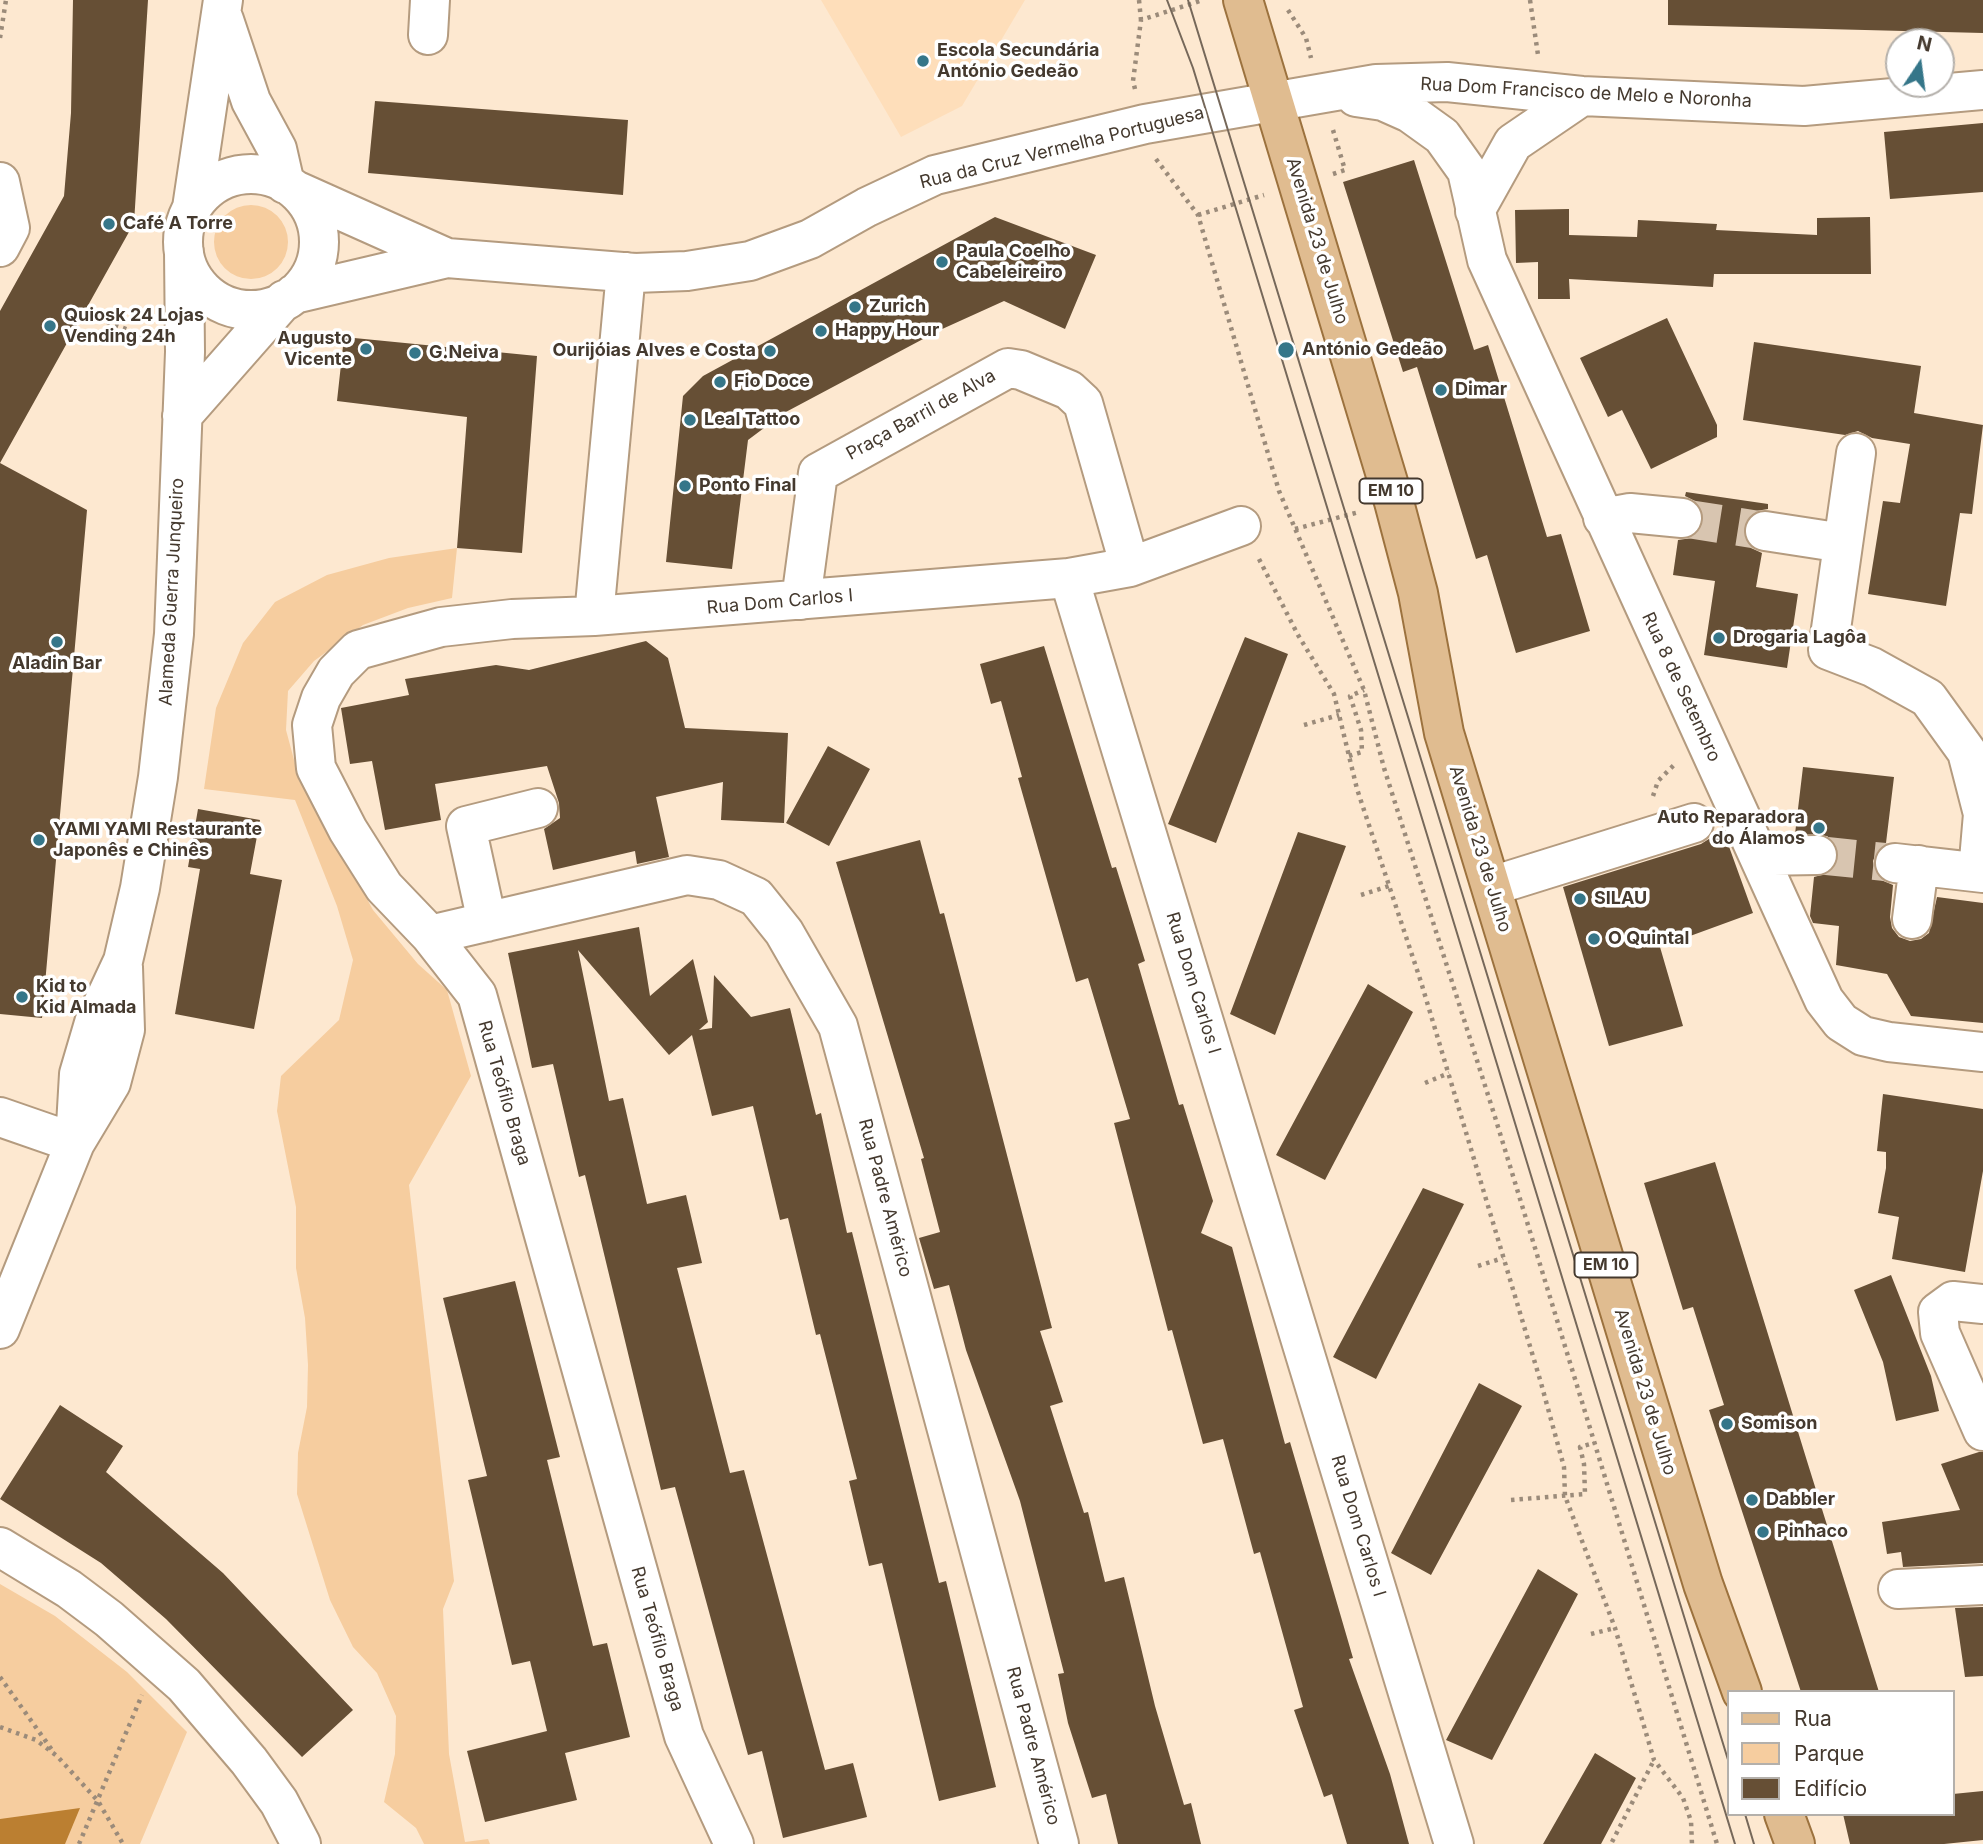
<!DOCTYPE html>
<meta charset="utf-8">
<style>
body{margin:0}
#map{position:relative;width:1983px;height:1844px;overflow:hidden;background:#fde8d0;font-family:Inter,sans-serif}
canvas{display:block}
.legend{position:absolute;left:1727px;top:1690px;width:228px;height:126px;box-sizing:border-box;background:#fff;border:2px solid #b4b0ab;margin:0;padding:9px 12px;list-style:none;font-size:21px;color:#44392e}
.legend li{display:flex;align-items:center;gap:14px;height:35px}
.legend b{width:35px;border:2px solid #b4b0ab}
.north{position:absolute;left:1885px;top:28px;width:70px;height:70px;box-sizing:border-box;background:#fff;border:2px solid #b4b0ab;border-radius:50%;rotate:13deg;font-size:19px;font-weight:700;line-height:28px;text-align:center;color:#44392e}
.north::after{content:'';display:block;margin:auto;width:24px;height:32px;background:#357689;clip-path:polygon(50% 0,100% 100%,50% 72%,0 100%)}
</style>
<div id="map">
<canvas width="1983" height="1844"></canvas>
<ul class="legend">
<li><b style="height:9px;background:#e0bc90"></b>Rua</li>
<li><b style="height:19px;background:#f6cd9f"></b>Parque</li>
<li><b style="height:19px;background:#664f35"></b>Edifício</li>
</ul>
<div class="north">N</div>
</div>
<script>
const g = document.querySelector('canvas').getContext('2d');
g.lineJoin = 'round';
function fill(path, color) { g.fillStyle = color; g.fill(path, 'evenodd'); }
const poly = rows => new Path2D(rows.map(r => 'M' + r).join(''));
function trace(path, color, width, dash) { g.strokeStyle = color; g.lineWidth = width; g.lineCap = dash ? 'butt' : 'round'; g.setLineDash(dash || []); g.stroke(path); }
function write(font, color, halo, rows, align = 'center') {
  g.font = font + ' Inter,sans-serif'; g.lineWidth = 7; g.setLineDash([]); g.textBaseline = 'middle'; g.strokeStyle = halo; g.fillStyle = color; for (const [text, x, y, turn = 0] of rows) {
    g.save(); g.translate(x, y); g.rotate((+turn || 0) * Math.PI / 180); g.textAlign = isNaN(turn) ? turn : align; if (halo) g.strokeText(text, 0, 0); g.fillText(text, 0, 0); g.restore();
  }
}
fill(poly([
 [821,0,1025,0,962,106,901,137]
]), '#fedeba');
fill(poly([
 '214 242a37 37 0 1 1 74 0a37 37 0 1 1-74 0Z',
 [457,548,452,598,408,608,363,625,314,661,288,691,286,730,297,771,373,910,418,964,447,990,471,1076,409,1185,454,1581,443,1609,449,1754,465,1842,488,1839,490,1844,424,1844,416,1828,384,1802,395,1754,396,1716,377,1673,353,1647,330,1600,297,1494,298,1453,307,1407,308,1365,305,1318,296,1268,296,1207,277,1111,281,1076,339,1020,353,960,337,906,295,800,204,789,216,708,243,643,275,602,327,575,389,558],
 [0,1584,55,1616,127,1672,187,1732,140,1844,0,1844]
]), '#f6cd9f');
fill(poly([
 [80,1808,65,1844,0,1844,0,1819]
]), '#bb7f31');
fill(poly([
 [73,0,148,0,134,223,0,463,0,311,64,196,71,113],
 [1668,0,1983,0,1983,33,1668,25],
 [375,101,628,120,623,195,368,173],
 [1983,123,1983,192,1890,199,1884,132],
 [1414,160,1474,350,1488,345,1547,537,1561,534,1590,631,1516,653,1487,555,1476,559,1417,367,1403,372,1343,182],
 [1569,209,1569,235,1637,237,1638,220,1717,224,1716,230,1817,235,1817,218,1870,217,1871,274,1714,274,1713,287,1569,279,1570,299,1538,299,1538,262,1516,263,1515,210],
 [995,217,1096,255,1065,329,1004,301,940,330,784,413,748,440,732,569,666,562,683,396,703,376],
 [1667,318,1717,425,1717,437,1651,469,1622,410,1608,417,1580,358],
 [344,337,537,356,522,553,457,548,467,417,337,401],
 [1754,342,1921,366,1914,413,1983,425,1972,514,1960,513,1946,606,1868,594,1883,501,1900,503,1910,444,1872,438,1858,431,1845,435,1743,420],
 [0,463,87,510,42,1018,0,1014],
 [1686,492,1768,504,1768,509,1756,511,1748,518,1743,528,1744,538,1751,548,1762,553,1756,587,1798,594,1787,668,1704,655,1715,581,1673,575,1678,540,1692,538,1700,530,1704,521,1702,508,1695,501,1685,496],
 [1245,637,1288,654,1216,843,1168,824],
 [646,641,668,658,685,728,788,733,784,823,721,820,723,782,656,797,669,857,637,864,635,851,553,870,544,829,560,818,559,803,547,766,435,784,441,820,385,830,372,761,350,764,341,708,409,695,405,679,496,665,529,670],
 [1044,646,1112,868,1116,867,1145,961,1138,964,1179,1105,1183,1104,1213,1201,1201,1233,1232,1247,1285,1444,1290,1442,1353,1658,1349,1659,1390,1774,1409,1844,1347,1844,1332,1794,1324,1797,1294,1710,1303,1707,1260,1552,1254,1554,1223,1439,1203,1444,1172,1330,1168,1331,1114,1123,1130,1119,1088,978,1076,982,1018,778,1022,777,1001,701,991,704,980,664],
 [828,746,870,769,829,846,786,823],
 [1803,767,1894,777,1886,843,1877,851,1873,861,1875,872,1881,880,1893,885,1890,917,1892,928,1899,937,1910,941,1921,939,1929,933,1937,897,1983,903,1983,1023,1911,1016,1887,974,1836,965,1839,926,1813,923,1810,916,1814,877,1829,873,1836,865,1839,854,1835,843,1827,836,1795,834],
 [198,809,260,820,250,874,282,880,254,1029,175,1014,200,869,188,867],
 [1723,830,1753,913,1660,947,1683,1026,1609,1046,1563,887,1701,844],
 [1298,832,1346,846,1275,1035,1230,1014],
 [920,840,940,914,944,913,1052,1328,1040,1331,1063,1402,1050,1406,1084,1513,1088,1512,1105,1582,1124,1577,1155,1706,1184,1805,1191,1803,1201,1844,1118,1844,1106,1794,1092,1798,1068,1723,1058,1674,1064,1673,1020,1501,966,1350,949,1285,934,1289,919,1238,940,1232,921,1159,924,1158,836,862],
 [639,927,650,996,693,959,708,1022,699,1030,712,1028,714,975,751,1017,790,1008,816,1115,821,1113,847,1233,852,1232,939,1583,946,1581,996,1787,939,1801,882,1563,869,1566,849,1481,857,1479,820,1334,816,1335,788,1218,780,1220,753,1106,712,1116,692,1035,669,1055,578,950,609,1101,623,1098,647,1204,686,1195,702,1263,677,1268,730,1473,744,1470,825,1770,853,1763,867,1817,783,1838,762,1751,748,1755,675,1487,661,1490,585,1175,579,1177,553,1064,532,1068,508,953],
 [1368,984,1413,1012,1325,1180,1276,1155],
 [1883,1094,1983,1109,1983,1171,1965,1272,1892,1259,1899,1217,1878,1213,1886,1168,1886,1152,1877,1151],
 [1715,1162,1807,1461,1879,1692,1801,1692,1709,1410,1724,1405,1693,1307,1683,1310,1644,1183],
 [1423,1188,1464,1204,1376,1379,1333,1357],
 [1891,1275,1931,1376,1939,1411,1896,1421,1883,1362,1854,1290],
 [515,1281,560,1457,547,1460,593,1646,607,1643,630,1737,565,1753,577,1800,485,1822,467,1751,547,1731,530,1661,512,1665,468,1480,487,1476,443,1298],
 [1479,1383,1522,1406,1431,1575,1391,1553],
 [60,1405,123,1446,106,1472,223,1573,353,1710,302,1757,166,1619,101,1563,0,1499],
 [1979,1452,1983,1452,1983,1563,1903,1567,1901,1552,1887,1554,1882,1522,1960,1510,1941,1464],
 [1538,1569,1578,1594,1492,1760,1446,1740],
 [1983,1607,1983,1676,1965,1677,1955,1608],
 [1595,1753,1636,1778,1601,1844,1543,1844],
 [1983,1791,1983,1840,1944,1844,1850,1844,1843,1814,1953,1814,1953,1794]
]), '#664f35');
trace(poly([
 [1682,518,1765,531],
 [1817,855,1895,863]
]), '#d8c5b0', 38, [38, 19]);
const minor = poly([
 [224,20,251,101,277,149,285,184],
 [428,35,430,0],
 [1356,97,1383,101,1410,113,1442,136,1467,171,1487,260,1824,1000,1841,1022,1863,1036,1889,1042,1983,1052],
 '183 242a68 68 0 1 1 136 0a68 68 0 1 1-136 0Z',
 [0,182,10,228,0,247],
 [295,190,447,258,635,273,687,271,750,261,810,239,867,207,935,175,1145,124,1376,84,1447,82,1582,96,1804,106,1983,90],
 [192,208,223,0],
 [1475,211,1513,143,1582,96],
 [294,294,447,258],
 [182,416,284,300],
 [1856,453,1828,650,1872,667,1928,698,1967,752,1983,814,1978,872],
 [1603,518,1630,513,1682,518],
 [1765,531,1843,543],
 [1069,578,1454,1844],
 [801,600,818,473,1008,368,1021,370,1069,390,1083,403,1130,567],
 [594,616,626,272],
 [1759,856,1817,855],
 [1895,863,1983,873],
 [1492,886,1694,823],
 [1912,919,1919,865],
 [487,922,466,826,538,808],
 [430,935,687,875,719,880,756,897,784,932,838,1026,1059,1844],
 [0,1117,75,1143],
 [75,1143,79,1074,94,1023,123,961,140,888,158,777,174,634,185,352,184,252],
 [1983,1304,1953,1301,1938,1312,1940,1333,1983,1431],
 [0,1329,75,1143,111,1083,125,1030,123,967],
 [0,1547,69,1589,109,1619,184,1685,249,1761,279,1802,301,1844],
 [1898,1589,1983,1585],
 [734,1844,684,1736,477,995,430,935,384,887,348,830,316,768,312,725,321,698,336,672,358,650,441,627,512,619,594,616,1069,578,1130,567,1241,526]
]);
const major = poly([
 [1243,0,1394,502,1418,593,1444,733,1703,1584,1742,1692],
 [1784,1814,1795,1844]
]);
trace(minor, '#b49b7f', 42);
trace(major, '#9c723e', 42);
trace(poly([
 [1139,0,1141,20],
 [1530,0,1538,55],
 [1288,10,1306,38,1311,58],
 [0,38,6,0],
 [1135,89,1133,81,1141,20,1203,0],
 [1156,159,1198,215,1279,491,1364,690,1384,768,1495,1117,1717,1844],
 [1333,174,1345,170,1333,130],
 [1198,215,1264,195],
 [107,322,148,337],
 [1295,529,1359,512],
 [1259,559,1298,635,1334,694,1357,789,1421,982,1541,1383,1564,1467,1565,1496,1615,1628,1654,1760,1683,1798,1691,1821,1692,1844],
 [1304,725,1339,715],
 [1349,756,1362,752,1361,730,1350,696,1364,690],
 [1653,796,1658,781,1675,764],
 [1361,895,1389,886],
 [1425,1083,1449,1073],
 [1478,1266,1503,1258],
 [1511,1500,1585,1494,1584,1464,1580,1447,1594,1443],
 [1591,1634,1615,1628],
 [0,1677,52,1750],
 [0,1727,36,1740,57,1756,98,1801,123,1844],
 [1612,1842,1654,1760],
 [79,1844,142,1695]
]), '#9b8b7a', 4.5, [3.5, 5]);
trace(minor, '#fff', 38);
trace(major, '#e0bc90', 38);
trace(poly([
 [1167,0,1193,68,1735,1844],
 [1188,0,1729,1763],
 [1745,1814,1754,1844]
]), '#76685a', 2);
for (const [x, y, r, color] of [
 [923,61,7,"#357689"],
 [109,224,7,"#357689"],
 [942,262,7,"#357689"],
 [855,307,7,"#357689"],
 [50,326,7,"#357689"],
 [821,331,7,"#357689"],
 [366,349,7,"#357689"],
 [1286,350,9,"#357689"],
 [770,351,7,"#357689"],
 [415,353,7,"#357689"],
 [720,382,7,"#357689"],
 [1441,390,7,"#357689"],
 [690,420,7,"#357689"],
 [685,486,7,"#357689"],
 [1719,638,7,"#357689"],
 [57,642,7,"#357689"],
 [1819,828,7,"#357689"],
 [39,840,7,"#357689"],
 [1580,899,7,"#357689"],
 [1594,939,7,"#357689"],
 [22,997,7,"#357689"],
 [1727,1424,7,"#357689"],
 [1752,1500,7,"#357689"],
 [1763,1532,7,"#357689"]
]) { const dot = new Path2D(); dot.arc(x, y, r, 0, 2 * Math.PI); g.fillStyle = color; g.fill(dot); trace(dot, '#fff', 2.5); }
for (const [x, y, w] of [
 [1391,491,63],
 [1606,1265,63]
]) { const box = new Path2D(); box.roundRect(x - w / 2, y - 12.5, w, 25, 5); g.fillStyle = '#fff'; g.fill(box); trace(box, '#44392e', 2); }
write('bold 16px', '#44392e', null, [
 ["EM 10",1391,491],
 ["EM 10",1606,1265]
]);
write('bold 18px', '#44392e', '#fff', [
 ["Escola Secundária",937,51],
 ["António Gedeão",937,72],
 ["Café A Torre",123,224],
 ["Paula Coelho",956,252],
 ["Cabeleireiro",956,273],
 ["Zurich",869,307],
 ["Quiosk 24 Lojas",64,316],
 ["Vending 24h",64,337],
 ["Happy Hour",835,331],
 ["Augusto",352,339,"right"],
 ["Vicente",352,360,"right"],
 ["António Gedeão",1302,350],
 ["Ourijóias Alves e Costa",756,351,"right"],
 ["G.Neiva",429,353],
 ["Fio Doce",734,382],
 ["Dimar",1455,390],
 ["Leal Tattoo",704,420],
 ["Ponto Final",699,486],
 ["Drogaria Lagôa",1733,638],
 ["Aladin Bar",57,664,"center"],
 ["Auto Reparadora",1805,818,"right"],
 ["do Álamos",1805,839,"right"],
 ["YAMI YAMI Restaurante",53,830],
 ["Japonês e Chinês",53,851],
 ["SILAU",1594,899],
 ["O Quintal",1608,939],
 ["Kid to",36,987],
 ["Kid Almada",36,1008],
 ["Somison",1741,1424],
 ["Dabbler",1766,1500],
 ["Pinhaco",1777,1532]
], 'left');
write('18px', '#44392e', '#fff', [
 ["Rua Dom Francisco de Melo e Noronha",1586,93,3],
 ["Rua da Cruz Vermelha Portuguesa",1062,148,-14],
 ["Avenida 23 de Julho",1317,241,73],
 ["Praça Barril de Alva",921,415,-29],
 ["Alameda Guerra Junqueiro",172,592,-87],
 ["Rua Dom Carlos I",780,602,-5],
 ["Rua 8 de Setembro",1681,687,65],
 ["Avenida 23 de Julho",1480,849,73],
 ["Rua Dom Carlos I",1193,983,73],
 ["Rua Teófilo Braga",504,1093,74],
 ["Rua Padre Américo",885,1198,75],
 ["Avenida 23 de Julho",1645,1392,73],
 ["Rua Dom Carlos I",1358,1526,73],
 ["Rua Teófilo Braga",657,1639,74],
 ["Rua Padre Américo",1033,1746,75]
]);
</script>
